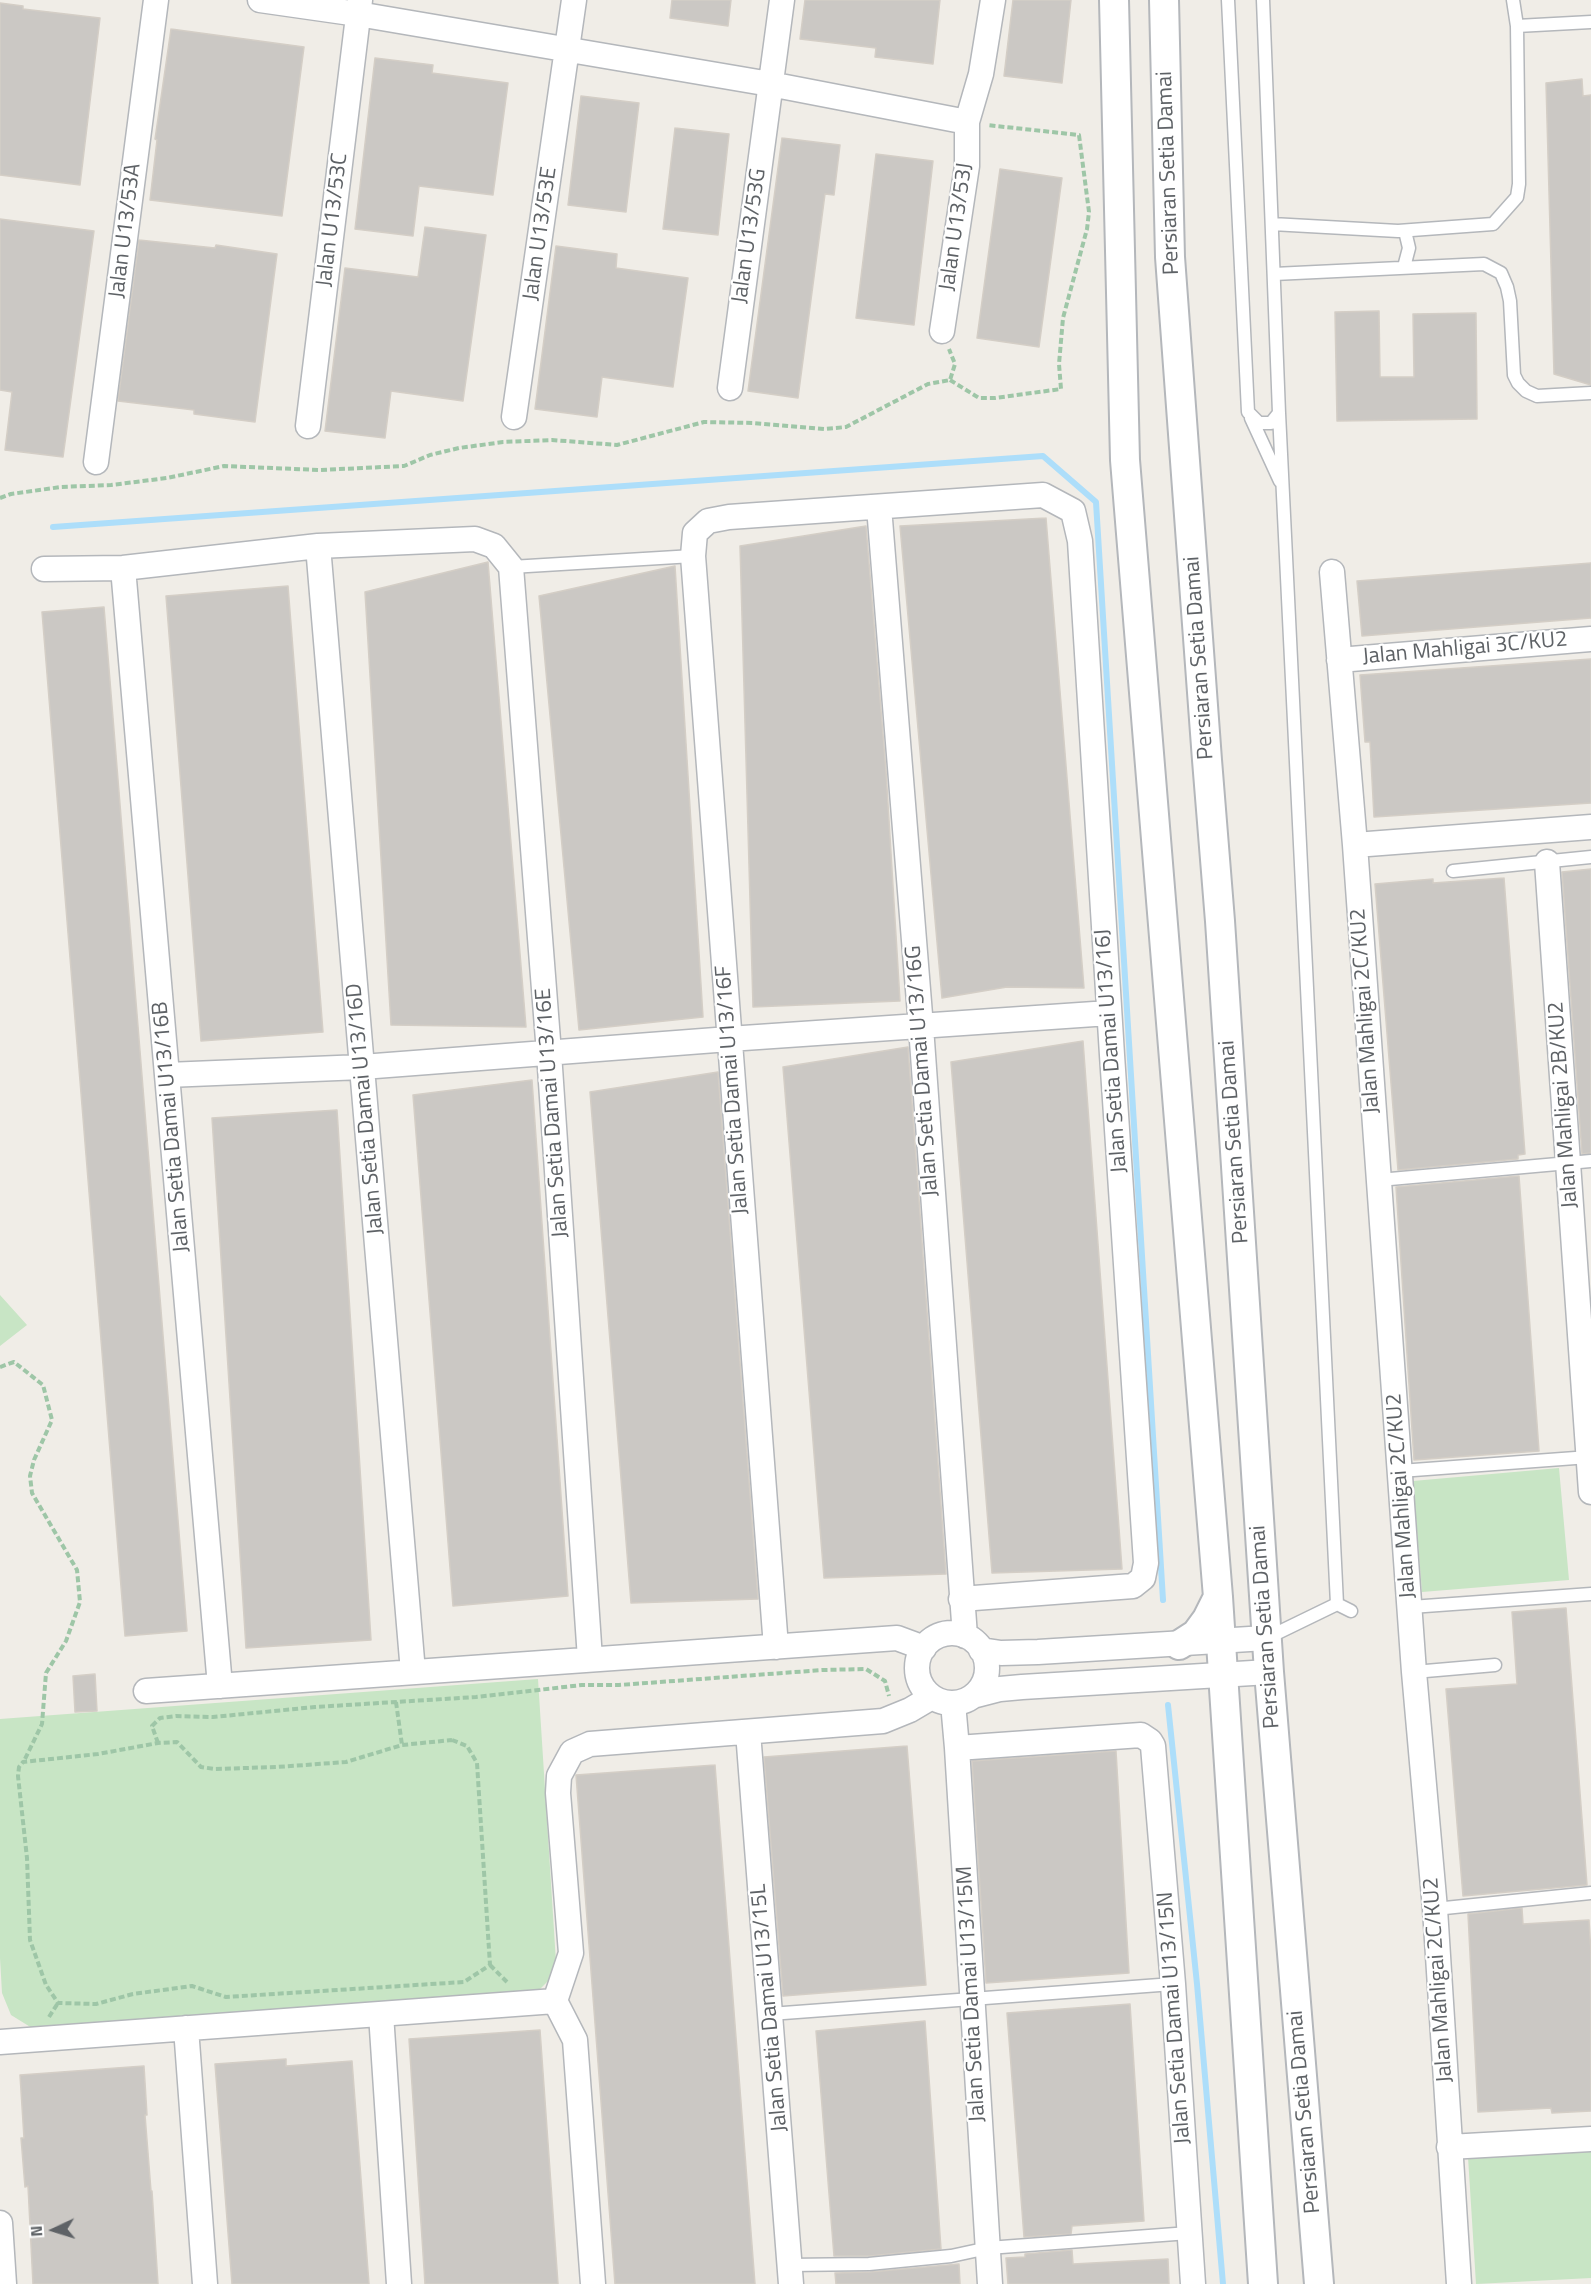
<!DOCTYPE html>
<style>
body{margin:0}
#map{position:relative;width:1591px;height:2284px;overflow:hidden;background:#f0ede7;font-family:"Titillium Web",sans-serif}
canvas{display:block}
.north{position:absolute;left:24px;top:2200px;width:60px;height:60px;-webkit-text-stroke:4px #fff;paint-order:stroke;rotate:266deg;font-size:16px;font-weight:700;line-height:24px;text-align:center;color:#5e6266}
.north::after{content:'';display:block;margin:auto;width:21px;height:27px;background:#5e6266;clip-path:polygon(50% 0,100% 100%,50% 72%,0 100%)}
</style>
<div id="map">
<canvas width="1591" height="2284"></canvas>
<div class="north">N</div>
</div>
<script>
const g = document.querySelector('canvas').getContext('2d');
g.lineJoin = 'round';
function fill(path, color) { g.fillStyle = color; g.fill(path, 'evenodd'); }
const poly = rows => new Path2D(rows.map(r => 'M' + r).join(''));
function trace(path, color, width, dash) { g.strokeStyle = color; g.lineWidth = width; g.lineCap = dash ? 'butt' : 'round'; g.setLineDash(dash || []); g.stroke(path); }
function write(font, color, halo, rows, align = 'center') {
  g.font = font + ' "Titillium Web",sans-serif'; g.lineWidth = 4.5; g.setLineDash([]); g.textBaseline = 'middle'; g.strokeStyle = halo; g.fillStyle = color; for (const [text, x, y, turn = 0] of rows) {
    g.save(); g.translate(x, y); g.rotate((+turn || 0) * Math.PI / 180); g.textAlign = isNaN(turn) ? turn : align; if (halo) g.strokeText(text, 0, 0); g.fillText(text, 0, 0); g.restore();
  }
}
fill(poly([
 [0,1295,27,1325,0,1346],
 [1559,1468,1569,1580,1422,1592,1413,1481],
 [538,1679,556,1962,549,1980,538,1991,32,2028,11,2015,2,1993,0,1958,0,1719],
 [1591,2150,1591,2278,1476,2284,1468,2157]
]), '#c8e5c5');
trace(poly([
 [53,527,1043,456,1096,502,1163,1600],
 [1168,1705,1197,1984,1223,2284]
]), '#addefa', 6);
const building = poly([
 [672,0,731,0,728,26,670,18,672,0],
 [805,0,940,0,933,64,875,57,876,48,800,39,805,0],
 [1013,0,1071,0,1062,83,1004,76,1013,0],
 [0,3,23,6,23,9,100,18,80,185,0,175,0,3],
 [171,29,304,47,282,216,150,200,157,140,155,139,171,29],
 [375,58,433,65,432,73,508,83,493,195,419,186,413,236,355,229,375,58],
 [1582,79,1583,96,1591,95,1591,385,1554,374,1546,83,1582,79],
 [581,96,639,103,626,212,568,205,581,96],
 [675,128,729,134,718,235,663,229,675,128],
 [782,138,840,145,834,195,825,194,798,398,748,391,782,138],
 [876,154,933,161,914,325,856,318,876,154],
 [1000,169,1062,178,1039,347,977,338,1000,169],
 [0,219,94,231,63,457,5,450,12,392,0,390,0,219],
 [425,227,486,235,463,401,391,391,385,438,325,431,345,268,418,277,425,227],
 [139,240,215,248,216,245,277,254,255,422,194,414,194,410,118,401,139,240],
 [556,246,617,254,616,268,688,278,673,387,602,377,597,417,535,409,556,246],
 [1379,311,1380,377,1414,377,1413,314,1476,313,1477,419,1337,421,1335,312,1379,311],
 [1046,518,1084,988,1007,987,942,998,900,526,1046,518],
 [866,526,886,771,900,1001,753,1007,740,546,866,526],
 [488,562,526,1027,391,1025,365,592,488,562],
 [1591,563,1591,618,1362,636,1357,581,1591,563],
 [675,566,703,1017,579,1030,539,596,675,566],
 [288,586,323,1032,201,1041,166,596,288,586],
 [104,607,187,1631,125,1636,42,612,104,607],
 [1591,659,1591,803,1374,817,1370,742,1365,742,1360,675,1591,659],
 [1591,869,1591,1153,1582,1154,1562,872,1591,869],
 [1504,878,1525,1154,1518,1155,1518,1159,1398,1170,1375,884,1433,879,1433,883,1504,878],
 [1083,1041,1122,1569,992,1573,951,1062,1083,1041],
 [908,1047,946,1574,824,1578,783,1067,908,1047],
 [718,1072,758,1599,631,1603,590,1092,718,1072],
 [532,1080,568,1596,453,1606,413,1095,532,1080],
 [337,1110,371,1640,246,1648,212,1118,337,1110],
 [1519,1176,1539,1451,1414,1460,1396,1187,1519,1176],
 [1566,1608,1587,1885,1463,1896,1446,1689,1517,1684,1512,1612,1566,1608],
 [95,1674,97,1711,75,1712,73,1676,95,1674],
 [907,1746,926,1985,783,1996,764,1757,907,1746],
 [1116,1751,1129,1973,986,1983,972,1761,1116,1751],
 [715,1765,755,2284,615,2284,576,1775,715,1765],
 [1522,1908,1523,1924,1589,1920,1591,1953,1591,2111,1552,2113,1551,2108,1478,2112,1468,1914,1522,1908],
 [1130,2004,1144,2221,1072,2226,1071,2234,1024,2237,1007,2013,1130,2004],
 [925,2021,941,2249,869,2256,834,2256,816,2031,925,2021],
 [540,2030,558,2284,425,2284,409,2039,540,2030],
 [286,2059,286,2066,352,2061,369,2284,232,2284,215,2064,286,2059],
 [144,2066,147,2115,145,2115,151,2191,152,2191,158,2284,33,2284,28,2186,25,2187,21,2138,24,2138,20,2075,144,2066],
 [1072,2250,1073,2264,1168,2259,1169,2284,1008,2284,1006,2258,1025,2257,1025,2254,1072,2250],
 [959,2264,960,2284,836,2284,835,2273,870,2272,959,2264]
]);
fill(building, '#cbc8c4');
trace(building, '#d4cec6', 1.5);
const service = poly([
 [1228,0,1248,412,1259,423,1271,423,1279,413,1263,0],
 [1513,0,1517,26],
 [1272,224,1398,231,1493,224,1517,197,1519,184,1517,26,1591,22],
 [1404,267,1409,248,1405,231],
 [1274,274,1484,264,1501,273,1507,287,1510,301,1514,375,1518,383,1526,391,1537,396,1591,393],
 [1251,418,1280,481],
 [511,567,693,556],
 [1453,871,1591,857],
 [1379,1180,1591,1161],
 [1400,1471,1589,1457],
 [1337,1604,1351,1611],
 [1411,1607,1591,1594],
 [1267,1638,1337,1604,1279,413],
 [1414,1672,1495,1665],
 [1435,1909,1591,1893],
 [770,2014,1173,1984],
 [790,2265,869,2264,951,2256,988,2248,1189,2233]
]);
const minor = poly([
 [260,0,358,14,770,84,967,122],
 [942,331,967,166,967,122,981,74,993,0],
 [730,388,782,0],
 [514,417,574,0],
 [308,426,360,0],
 [96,462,156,0],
 [879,507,921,1027,965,1636],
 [318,546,413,1672],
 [123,568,220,1686],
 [44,569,123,568,318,546,475,539,494,546,511,567,549,1053,590,1659],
 [1332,572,1355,845,1414,1672,1435,1909,1459,2284],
 [1339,660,1591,639],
 [1355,845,1591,827],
 [1547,862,1591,1492],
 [167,1075,362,1067,729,1039,1109,1013],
 '917 1668a35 35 0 1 1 70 0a35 35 0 1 1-70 0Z',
 [776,1647,693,556,695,533,708,521,729,517,1043,495,1073,511,1080,541,1112,1055,1146,1563,1143,1578,1133,1586,961,1599],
 [981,1650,1001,1653,1038,1652,1266,1638],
 [146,1691,897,1638,924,1648],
 [973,1696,1000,1689,1022,1687,1269,1672],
 [953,1703,957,1748,990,2284],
 [748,1732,791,2284],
 [957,1748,1141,1735,1150,1741,1153,1746,1173,1984,1193,2284],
 [381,2014,399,2284],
 [186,2028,205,2284],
 [0,2042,555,2001],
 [1449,2147,1591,2139],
 [0,2223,4,2284],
 [593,2284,575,2040,555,2001,571,1953,558,1793,559,1776,572,1752,590,1744,883,1721,910,1710,932,1697]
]);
const tertiary = poly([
 [1114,0,1125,460,1218,1597,1263,2284],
 [1164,0,1170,257,1207,760,1220,921,1269,1672,1319,2284],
 [1179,1645,1196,1634,1207,1619,1218,1597]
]);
trace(service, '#b4b7bb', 15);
trace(minor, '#b4b7bb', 27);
trace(tertiary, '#b4b7bb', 32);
trace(poly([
 [950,380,979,398,995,398,1061,389,1059,364,1063,318,1087,229,1089,212,1079,135,987,125],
 [0,498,11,494,61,487,111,485,167,478,224,466,320,470,404,466,430,455,459,448,503,442,552,440,617,445,704,422,753,423,824,429,846,427,928,384,950,380,955,364,949,349],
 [0,1367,14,1362,43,1385,52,1420,34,1460,30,1476,32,1493,77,1570,80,1602,66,1641,46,1673,42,1724,24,1761],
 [396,1702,402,1745],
 [452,1740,467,1746,477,1763,490,1965,464,1982,226,1997,192,1986,133,1994,96,2004,58,2003,46,1985,30,1940,27,1858,18,1776,19,1767,23,1762,98,1754,158,1743,177,1742,201,1767,215,1769,277,1767,346,1762,402,1745,452,1740],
 [158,1743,152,1726,160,1718,176,1716,213,1717,315,1707,476,1697,582,1685,619,1685,823,1670,866,1669,885,1681,889,1696],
 [490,1965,509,1984],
 [49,2017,58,2003]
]), '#9ec6a7', 4, [6, 3]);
trace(service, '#fff', 12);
trace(minor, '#fff', 24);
trace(tertiary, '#fff', 28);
write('22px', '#5e6266', '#fff', [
 ["Persiaran Setia Damai",1169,173,-92],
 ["Jalan U13/53C",333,220,-83],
 ["Jalan U13/53J",957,227,-82],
 ["Jalan U13/53A",126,231,-83],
 ["Jalan U13/53E",541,234,-82],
 ["Jalan U13/53G",750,236,-82],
 ["Jalan Mahligai 3C/KU2",1465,649,-5],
 ["Persiaran Setia Damai",1200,658,-94],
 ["Jalan Mahligai 2C/KU2",1366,1011,-94],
 ["Jalan Setia Damai U13/16J",1112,1051,-94],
 ["Jalan Setia Damai U13/16G",923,1071,-94],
 ["Jalan Setia Damai U13/16F",733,1090,-94],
 ["Jalan Mahligai 2B/KU2",1564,1105,-94],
 ["Jalan Setia Damai U13/16D",366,1109,-95],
 ["Jalan Setia Damai U13/16E",553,1113,-94],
 ["Jalan Setia Damai U13/16B",172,1127,-95],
 ["Persiaran Setia Damai",1235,1142,-94],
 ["Jalan Mahligai 2C/KU2",1402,1496,-94],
 ["Persiaran Setia Damai",1266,1627,-94],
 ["Jalan Mahligai 2C/KU2",1439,1980,-94],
 ["Jalan Setia Damai U13/15M",972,1994,-93],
 ["Jalan Setia Damai U13/15L",770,2008,-95],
 ["Jalan Setia Damai U13/15N",1175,2018,-94],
 ["Persiaran Setia Damai",1305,2112,-95]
]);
</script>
